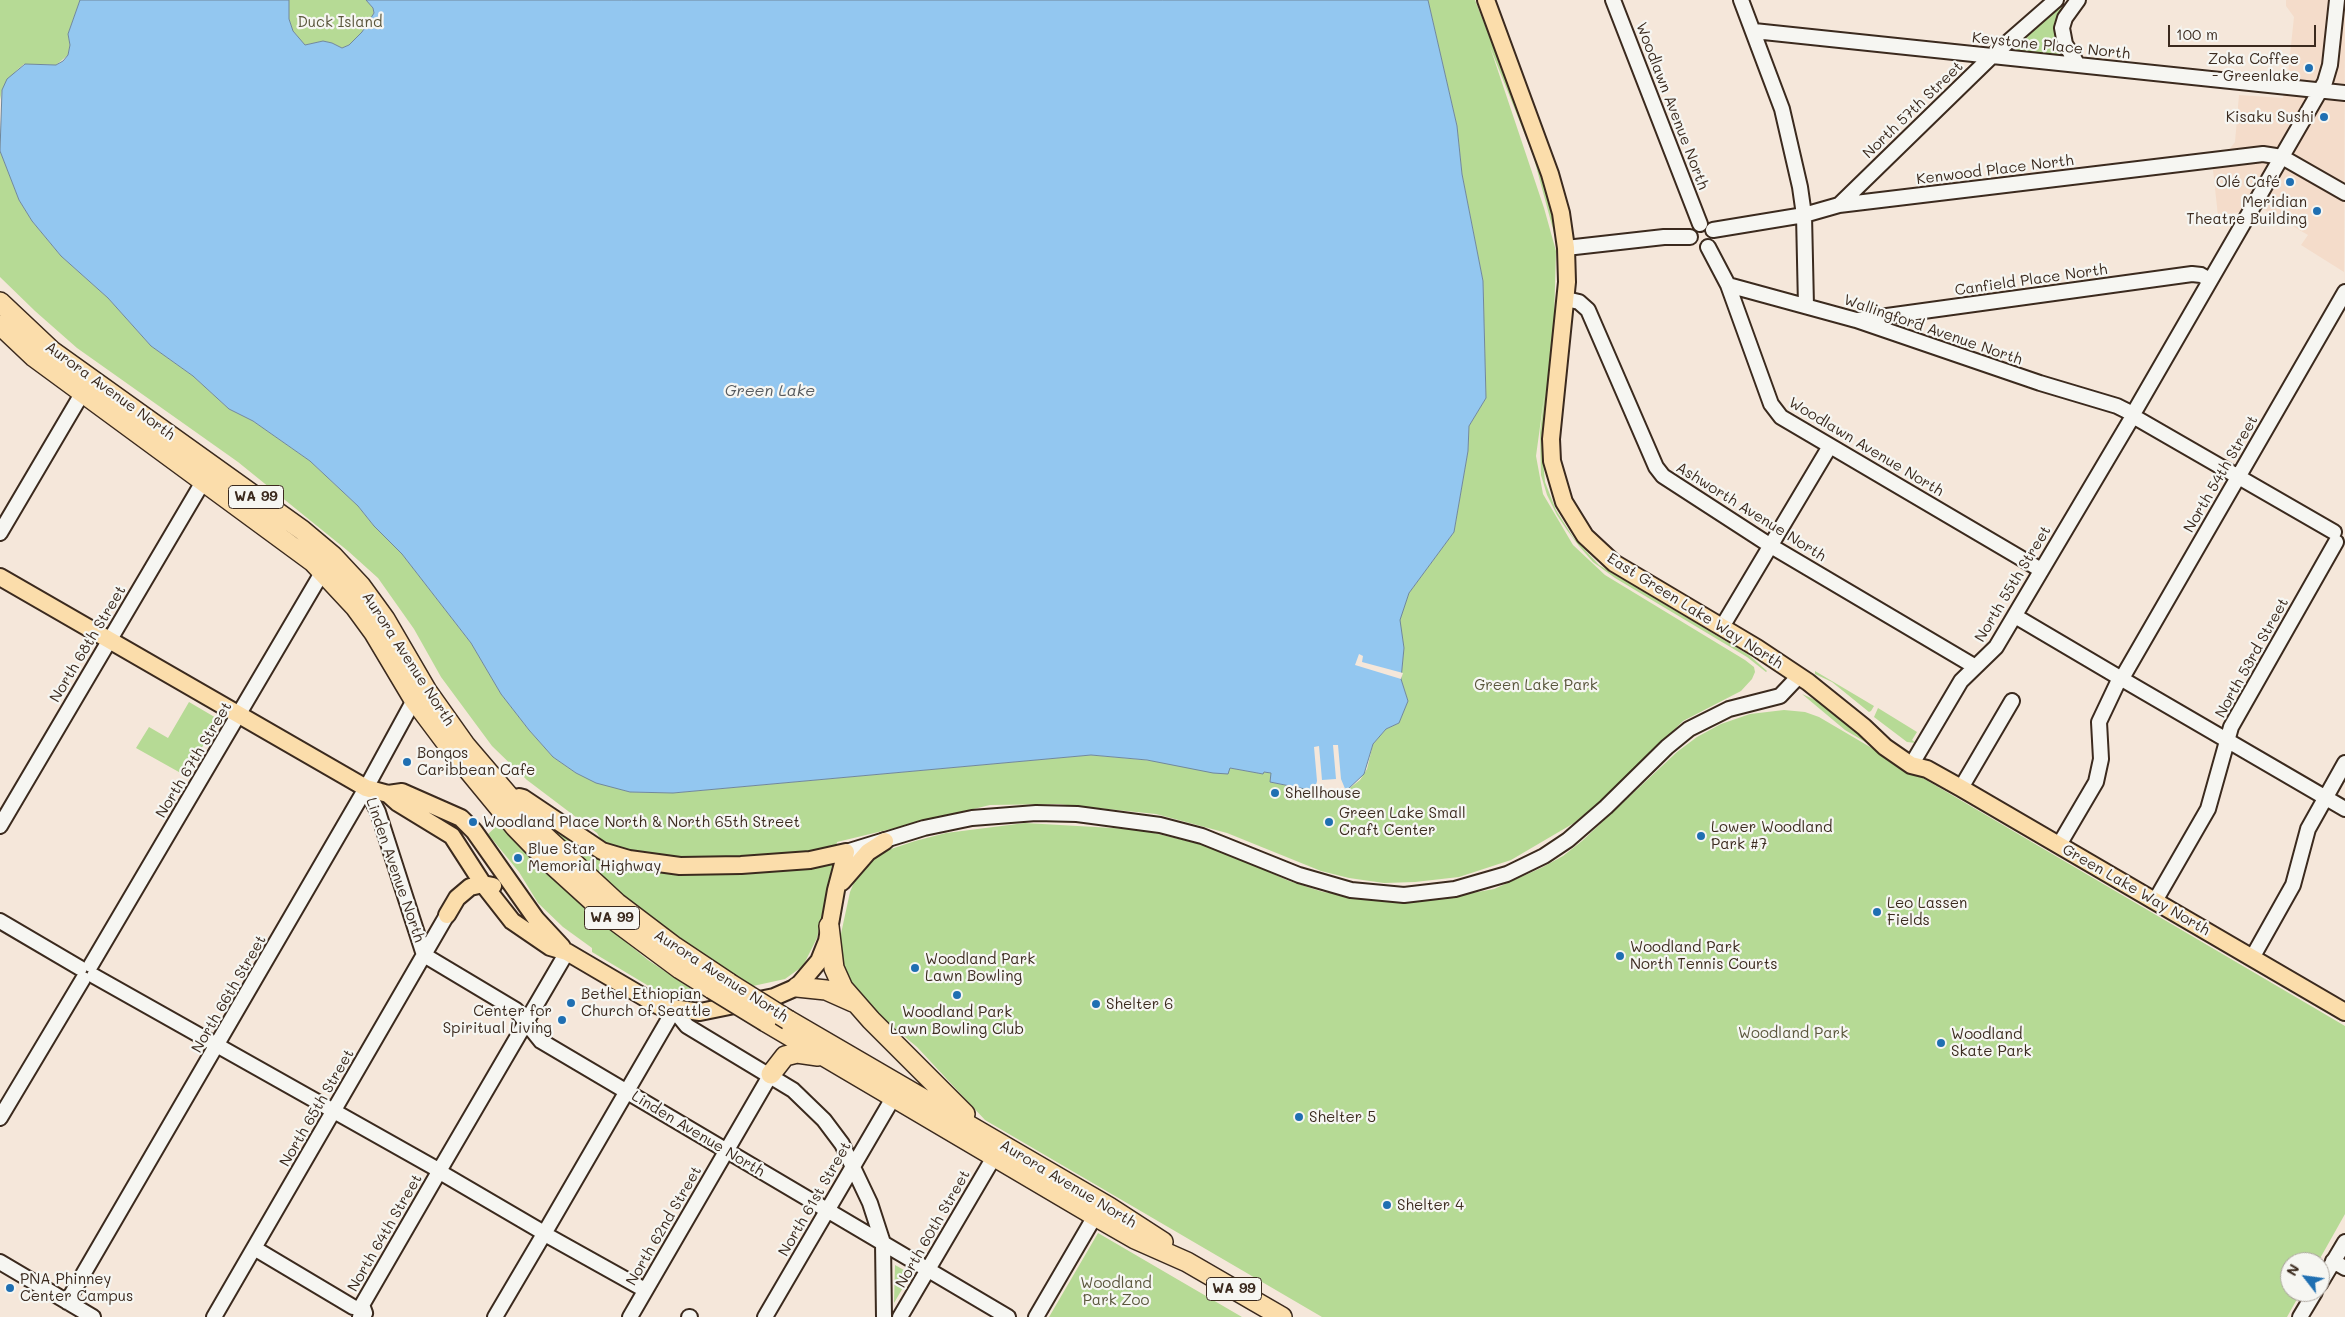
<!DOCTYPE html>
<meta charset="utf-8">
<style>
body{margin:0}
#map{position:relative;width:2345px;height:1317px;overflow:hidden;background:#f5e7da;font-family:Mali,sans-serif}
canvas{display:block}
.north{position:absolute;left:2280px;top:1252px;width:50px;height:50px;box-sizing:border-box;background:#f6f6f2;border:1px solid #aba49d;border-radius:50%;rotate:300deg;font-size:14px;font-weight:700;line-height:20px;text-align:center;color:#3b2a1e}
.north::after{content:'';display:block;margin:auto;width:18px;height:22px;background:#1f6fb2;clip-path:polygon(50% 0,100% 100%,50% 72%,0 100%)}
.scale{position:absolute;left:2168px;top:25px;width:148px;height:22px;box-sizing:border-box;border:2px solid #3b2a1e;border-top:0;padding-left:6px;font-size:15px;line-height:18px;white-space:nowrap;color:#3b2a1e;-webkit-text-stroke:4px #f6f6f2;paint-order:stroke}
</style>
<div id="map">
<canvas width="2345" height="1317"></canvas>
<div class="north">N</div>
<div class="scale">100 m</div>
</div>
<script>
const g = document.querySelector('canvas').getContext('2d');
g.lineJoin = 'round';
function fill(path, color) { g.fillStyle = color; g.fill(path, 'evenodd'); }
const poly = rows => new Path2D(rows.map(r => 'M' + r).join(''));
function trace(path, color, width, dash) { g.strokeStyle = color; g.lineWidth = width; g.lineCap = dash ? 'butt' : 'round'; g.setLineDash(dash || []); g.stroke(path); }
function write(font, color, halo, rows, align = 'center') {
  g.font = font + ' Mali,sans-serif'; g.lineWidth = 4.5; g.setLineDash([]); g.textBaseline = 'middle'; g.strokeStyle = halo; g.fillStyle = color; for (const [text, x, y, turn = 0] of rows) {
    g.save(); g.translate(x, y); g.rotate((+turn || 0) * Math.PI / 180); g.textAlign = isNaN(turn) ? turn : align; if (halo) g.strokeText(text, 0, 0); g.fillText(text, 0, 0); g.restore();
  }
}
fill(poly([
 [2286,0,2345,0,2344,272,2301,245,2308,235,2261,208,2218,216,2213,170,2235,142,2239,95,2283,98,2288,74,2294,17,2286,6]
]), '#f4dcca');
fill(poly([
 [0,0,80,0,68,34,70,45,68,55,56,65,24,64,17,70,2,90,0,100],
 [289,0,366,0,373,8,374,13,362,32,349,45,342,48,332,43,323,41,305,45,293,31,289,19],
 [1428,0,1475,0,1534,150,1551,201,1557,234,1554,233,1533,155,1490,47,1544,208,1556,251,1554,321,1558,289,1557,241,1559,247,1559,302,1541,440,1545,482,1556,510,1573,537,1599,565,1749,655,1767,671,1766,672,1747,657,1615,578,1593,562,1579,546,1567,530,1557,515,1547,495,1541,475,1540,433,1545,390,1536,456,1543,494,1573,545,1605,575,1745,660,1754,667,1755,672,1752,679,1741,691,1683,721,1616,788,1574,823,1511,860,1459,877,1415,882,1384,883,1349,878,1321,871,1227,833,1156,814,1058,804,990,805,837,842,817,938,803,966,785,979,753,986,717,965,633,905,543,825,548,821,591,857,614,862,597,833,527,780,492,746,441,677,414,629,378,578,348,551,238,462,77,348,35,311,0,277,0,151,19,200,32,221,61,256,108,298,151,346,193,376,229,409,253,421,310,461,358,506,374,526,402,554,471,643,501,694,529,730,553,757,576,773,596,782,630,792,673,793,1091,755,1230,768,1263,774,1263,772,1272,773,1270,782,1315,791,1346,791,1360,780,1367,769,1373,744,1386,729,1399,723,1408,701,1401,679,1404,648,1399,620,1409,593,1454,532,1468,451,1469,426,1486,398,1483,281,1462,174,1457,126],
 [2064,1,2056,21,2059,40,2066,56,2016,51,2016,42],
 [1815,671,1874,706,1871,711,1869,712,1832,682,1815,674],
 [1802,694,1822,703,1889,756,1845,730],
 [189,702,218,719,186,776,136,748,149,727,168,738],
 [1878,708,1917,732,1912,740,1916,743,1907,742,1874,717],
 [1784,710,1805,712,1819,717,2345,1026,2345,1214,2318,1262,2290,1262,2290,1292,2301,1292,2287,1317,1322,1317,985,1120,917,1047,869,1007,849,984,841,962,839,943,850,892,855,880,863,869,882,852,915,841,946,833,1025,823,1130,829,1150,832,1216,848,1289,881,1323,892,1382,900,1445,898,1494,889,1541,868,1563,856,1582,841,1677,752,1697,737,1721,724,1750,714],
 [498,825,589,912,648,960,703,997,701,1000,683,999,657,991,592,952,592,948,563,927,538,903,519,872,488,834],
 [1098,1233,1242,1317,1049,1317],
 [895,1265,911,1274,894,1303]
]), '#b6da95');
const water = poly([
 [80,0,289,0,289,19,293,31,305,45,323,41,332,43,342,48,349,45,362,32,374,13,373,8,366,0,1428,0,1457,126,1462,174,1483,281,1486,398,1469,426,1468,451,1454,532,1409,593,1400,620,1404,648,1401,679,1408,701,1399,723,1386,729,1373,744,1364,774,1346,791,1315,791,1270,782,1271,773,1264,772,1263,774,1230,768,1228,774,1213,773,1147,760,1091,755,673,793,630,792,596,783,576,773,553,757,529,730,501,694,471,643,402,554,374,526,358,506,310,461,253,421,229,409,193,376,151,346,108,298,61,256,32,221,19,200,0,151,2,90,7,79,25,64,56,65,63,61,68,55,70,45,68,34,80,0]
]);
fill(water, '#93c7f0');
trace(water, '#70889c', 1);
fill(poly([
 [1359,654,1363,656,1362,662,1403,673,1401,679,1355,665],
 [1333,745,1338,745,1341,779,1346,791,1341,794,1314,793,1317,781,1314,747,1319,746,1322,780,1336,779]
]), '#f5e7da');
const minor = poly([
 [1613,0,1700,224],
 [1741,0,1782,109,1800,187,1804,215,1806,306],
 [2078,0,2065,18,2062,28,2065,44,2078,65],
 [1754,31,2345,93],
 [1839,205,1992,56,2056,0],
 [1713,230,1804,215,1839,205,2263,154,2282,157,2345,193],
 [1708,247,1728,285,1771,404,1781,417,2041,570],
 [1566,248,1664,237,1690,237],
 [1728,285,1856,320,2040,383,2117,406,2127,411],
 [1566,299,1579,302,1588,310,1656,467,1663,476,1771,546,1974,666],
 [1858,320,2192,274,2201,275,2210,280],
 [2136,409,2325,82,2330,65,2337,0],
 [2138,419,2334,532],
 [0,533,83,392],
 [2015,616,2115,675],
 [1722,627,1830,446],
 [2125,673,2345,292],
 [2127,682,2345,809],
 [1916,757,1961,681,1996,647,2130,421],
 [366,788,378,812,424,955,516,1010,541,1041,1008,1317],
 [1961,788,2012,701],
 [0,826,204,480],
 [2059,845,2096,782,2101,759,2099,722,2117,684],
 [846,852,924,828,972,818,1036,813,1077,814,1160,825,1202,836,1299,875,1351,890,1404,895,1455,889,1507,874,1544,856,1568,840,1606,807,1667,747,1689,729,1729,709,1780,696,1799,676],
 [2155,901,2208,809,2231,727,2336,542],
 [0,921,80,968],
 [2252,958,2293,885,2308,829,2345,763],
 [91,965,323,571],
 [94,976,435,1168],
 [0,1118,83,979],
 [442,1166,567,952],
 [445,1175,539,1230],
 [548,1227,674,1010,687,1026,793,1090,824,1120,842,1144,870,1203,883,1243,884,1317],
 [550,1237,645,1290],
 [254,1248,353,1307],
 [2333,1261,2345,1268],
 [0,1262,93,1317],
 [2320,1284,2345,1242],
 [67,1302,366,788,414,700],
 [362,1305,436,1177],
 [214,1317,447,915],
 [360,1317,365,1313,362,1305],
 [495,1317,541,1239],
 [630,1317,771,1074],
 [689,1317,690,1317],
 [765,1317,893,1098],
 [900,1317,994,1157],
 [1036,1317,1095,1216],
 [2300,1317,2315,1292]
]);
const major = poly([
 [1486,0,1550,174,1561,213,1566,248,1567,282,1551,439,1552,461,1564,502,1585,536,1614,563,1757,648,1808,682,1864,727,1885,747,1911,765,1927,769,1961,788,2345,1012],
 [0,577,366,788,388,794,402,792,461,818,474,831,536,919,562,947],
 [388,794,398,803,452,836,483,884,512,921,550,947,567,952,659,1006,700,1012,774,997,797,987,819,961,827,941,836,890,846,852,810,860,741,865,680,866,629,859,602,851,523,798,519,797,512,802],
 [842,882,868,852,885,841],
 [447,915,457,898,470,887,483,884,493,886]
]);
const highway = poly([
 [0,302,52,351,302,530,333,556,361,586,385,619,427,691,466,746,537,829,617,903,675,947,729,983],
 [0,325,34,357,313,562,355,607,374,633,414,700,450,748,515,827,545,858,610,917,680,969,712,989],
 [829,926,834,968,843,988,871,1020,965,1114],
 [797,987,826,990,853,1002],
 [788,1020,1109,1207,1163,1242],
 [766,1022,1095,1216,1135,1239,1187,1262,1282,1317],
 [771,1074,785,1056,797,1053,818,1056]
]);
trace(minor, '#3b2a1e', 18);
trace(major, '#3b2a1e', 20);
trace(highway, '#3b2a1e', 22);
trace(minor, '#f6f6f2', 14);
trace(major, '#fbddab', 16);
trace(highway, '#fbddab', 19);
const highwayBridge = poly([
 [729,983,788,1020],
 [712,989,766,1022]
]);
trace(highwayBridge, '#3b2a1e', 22, []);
trace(highwayBridge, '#fbddab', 19);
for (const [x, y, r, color] of [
 [2309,68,5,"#1f6fb2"],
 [2324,117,5,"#1f6fb2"],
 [2290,182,5,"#1f6fb2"],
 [2317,211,5,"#1f6fb2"],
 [407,762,5,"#1f6fb2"],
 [1275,793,5,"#1f6fb2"],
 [473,822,5,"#1f6fb2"],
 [1329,822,5,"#1f6fb2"],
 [1701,836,5,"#1f6fb2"],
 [518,858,5,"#1f6fb2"],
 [1877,912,5,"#1f6fb2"],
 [1620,956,5,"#1f6fb2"],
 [915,968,5,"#1f6fb2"],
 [957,995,5,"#1f6fb2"],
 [571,1003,5,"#1f6fb2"],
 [1096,1004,5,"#1f6fb2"],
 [562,1020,5,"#1f6fb2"],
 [1941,1043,5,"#1f6fb2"],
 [1299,1117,5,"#1f6fb2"],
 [1387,1205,5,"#1f6fb2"],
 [10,1288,5,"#1f6fb2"]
]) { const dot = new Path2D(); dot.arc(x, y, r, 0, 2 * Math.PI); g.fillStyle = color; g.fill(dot); trace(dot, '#f6f6f2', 2); }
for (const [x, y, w] of [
 [256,497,55],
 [612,918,55],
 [1234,1289,55]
]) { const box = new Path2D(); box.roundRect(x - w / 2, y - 11.5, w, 23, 4); g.fillStyle = '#f6f6f2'; g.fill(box); trace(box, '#3b2a1e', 1); }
write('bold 14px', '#3b2a1e', null, [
 ["WA 99",256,497],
 ["WA 99",612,918],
 ["WA 99",1234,1289]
]);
write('15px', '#5a563c', '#f6f6f2', [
 ["Duck Island",340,22],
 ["Green Lake Park",1536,685],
 ["Woodland Park",1793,1033],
 ["Woodland",1116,1283],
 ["Park Zoo",1116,1300]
]);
write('15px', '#3b2a1e', '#f6f6f2', [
 ["Keystone Place North",2051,46,6],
 ["Woodlawn Avenue North",1672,106,69],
 ["North 57th Street",1913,110,-44],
 ["Kenwood Place North",1995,170,-7],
 ["Canfield Place North",2031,280,-8],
 ["Wallingford Avenue North",1933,330,19],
 ["Aurora Avenue North",110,391,36],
 ["Woodlawn Avenue North",1866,447,31],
 ["North 54th Street",2221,474,-60],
 ["Ashworth Avenue North",1751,512,32],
 ["North 55th Street",2013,584,-59],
 ["East Green Lake Way North",1695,611,32],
 ["North 68th Street",88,644,-59],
 ["North 53rd Street",2252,658,-61],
 ["Aurora Avenue North",408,659,57],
 ["North 67th Street",194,760,-59],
 ["Linden Avenue North",395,870,71],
 ["Green Lake Way North",2136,890,30],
 ["Aurora Avenue North",721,976,33],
 ["North 66th Street",229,994,-60],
 ["North 65th Street",317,1108,-60],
 ["Linden Avenue North",698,1134,31],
 ["Aurora Avenue North",1068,1184,31],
 ["North 61st Street",815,1199,-60],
 ["North 62nd Street",664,1226,-60],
 ["North 60th Street",933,1229,-60],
 ["North 64th Street",385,1233,-60]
]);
write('15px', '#3b2a1e', '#f6f6f2', [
 ["Zoka Coffee",2299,59,"right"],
 ["- Greenlake",2299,76,"right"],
 ["Kisaku Sushi",2314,117,"right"],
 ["Olé Café",2280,182,"right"],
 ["Meridian",2307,202,"right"],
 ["Theatre Building",2307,219,"right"],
 ["Bongos",417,753],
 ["Caribbean Cafe",417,770],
 ["Shellhouse",1285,793],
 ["Green Lake Small",1339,813],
 ["Craft Center",1339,830],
 ["Woodland Place North & North 65th Street",483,822],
 ["Lower Woodland",1711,827],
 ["Park #7",1711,844],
 ["Blue Star",528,849],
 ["Memorial Highway",528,866],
 ["Leo Lassen",1887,903],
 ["Fields",1887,920],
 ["Woodland Park",1630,947],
 ["North Tennis Courts",1630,964],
 ["Woodland Park",925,959],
 ["Lawn Bowling",925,976],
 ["Bethel Ethiopian",581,994],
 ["Church of Seattle",581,1011],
 ["Shelter 6",1106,1004],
 ["Center for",552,1011,"right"],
 ["Spiritual Living",552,1028,"right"],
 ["Woodland Park",957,1012,"center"],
 ["Lawn Bowling Club",957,1029,"center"],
 ["Woodland",1951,1034],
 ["Skate Park",1951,1051],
 ["Shelter 5",1309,1117],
 ["Shelter 4",1397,1205],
 ["PNA Phinney",20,1279],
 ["Center Campus",20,1296]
], 'left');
write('italic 16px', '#55595d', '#f6f6f2', [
 ["Green Lake",770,391]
]);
</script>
